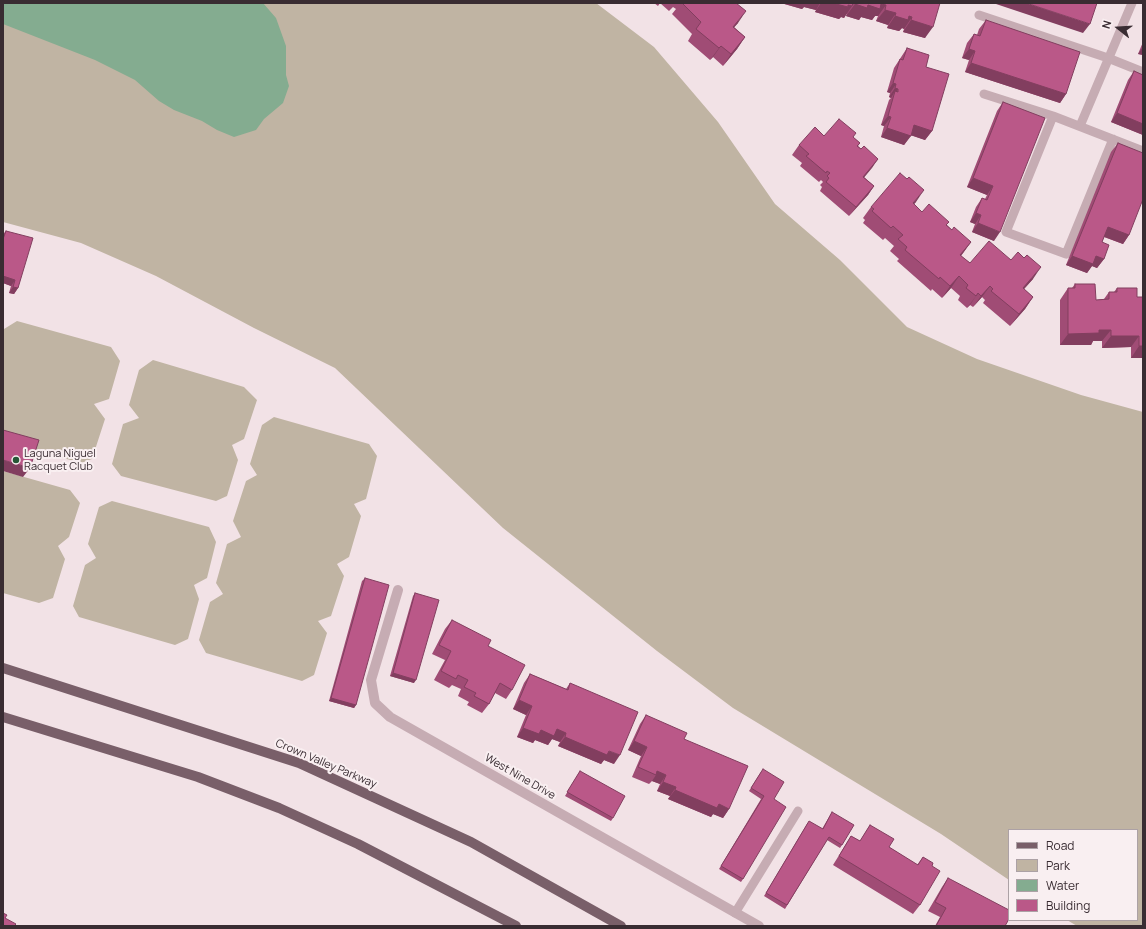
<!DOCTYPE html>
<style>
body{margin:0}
#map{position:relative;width:1146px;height:929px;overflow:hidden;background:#f2e2e6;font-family:Manrope,sans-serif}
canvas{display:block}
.frame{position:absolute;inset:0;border:4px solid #392c32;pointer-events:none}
.legend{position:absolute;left:1008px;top:829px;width:130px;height:92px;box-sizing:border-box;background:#f9eff1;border:1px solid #aca1a5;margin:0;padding:5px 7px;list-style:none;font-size:12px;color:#392c32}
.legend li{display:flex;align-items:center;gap:8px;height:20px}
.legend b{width:20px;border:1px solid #aca1a5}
.north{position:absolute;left:1098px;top:8px;width:40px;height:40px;-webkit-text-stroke:3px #f9eff1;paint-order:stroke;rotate:287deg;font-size:11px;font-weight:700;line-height:16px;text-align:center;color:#392c32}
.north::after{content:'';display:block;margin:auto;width:14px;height:18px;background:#392c32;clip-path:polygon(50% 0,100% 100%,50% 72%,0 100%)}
</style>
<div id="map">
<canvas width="1146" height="929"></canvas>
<div class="frame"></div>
<ul class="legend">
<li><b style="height:5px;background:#795f69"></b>Road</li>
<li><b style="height:11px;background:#c0b4a3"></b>Park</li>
<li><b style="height:11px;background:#84ac90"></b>Water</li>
<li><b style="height:11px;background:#ba5888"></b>Building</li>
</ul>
<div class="north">N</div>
</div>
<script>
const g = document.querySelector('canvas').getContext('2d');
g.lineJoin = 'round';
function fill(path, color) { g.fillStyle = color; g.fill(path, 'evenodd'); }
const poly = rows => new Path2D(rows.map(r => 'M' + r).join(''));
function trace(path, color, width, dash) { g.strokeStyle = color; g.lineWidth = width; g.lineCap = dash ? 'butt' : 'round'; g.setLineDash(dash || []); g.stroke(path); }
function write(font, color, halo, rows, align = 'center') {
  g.font = font + ' Manrope,sans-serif'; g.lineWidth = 4; g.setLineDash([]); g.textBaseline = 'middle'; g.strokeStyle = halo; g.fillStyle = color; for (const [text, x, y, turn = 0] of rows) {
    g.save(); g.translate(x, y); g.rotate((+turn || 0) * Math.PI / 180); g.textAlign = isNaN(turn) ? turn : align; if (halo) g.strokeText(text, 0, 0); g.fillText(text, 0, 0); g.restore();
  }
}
fill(poly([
 [3,3,596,3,654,47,718,122,775,204,840,260,907,327,977,359,1081,395,1143,412,1143,926,1077,926,1067,920,1137,920,1137,830,1009,830,1009,880,941,834,733,708,657,651,503,528,335,368,254,328,156,276,81,243,3,222],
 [17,321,111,347,120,361,109,399,94,404,105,419,92,459,81,463,3,441,3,334,4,329],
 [153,360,244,387,257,400,244,439,232,445,238,460,227,496,216,501,121,476,112,464,123,424,139,418,129,405,139,370],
 [274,417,369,444,377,456,366,499,354,504,361,516,349,557,337,564,344,576,331,616,318,621,327,633,314,675,302,681,206,653,199,640,210,602,223,594,216,583,227,544,241,537,233,521,246,481,257,475,250,464,262,425],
 [3,471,70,490,80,503,69,537,58,546,65,559,53,598,39,603,3,593],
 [112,501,209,527,216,542,207,578,194,585,199,599,188,639,175,645,79,617,73,606,85,565,96,558,88,544,99,507]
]), '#c0b4a3');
fill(poly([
 [3,3,263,3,276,18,286,46,286,75,289,86,283,103,264,119,256,130,234,137,217,130,202,121,174,110,159,101,135,80,95,60,3,24]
]), '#84ac90');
trace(poly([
 [979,15,1108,58,1143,72],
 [984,94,1053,116,1143,151],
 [1053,116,1006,232,1066,254,1113,139],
 [1080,126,1132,3],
 [735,913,798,811]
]), '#c6acb3', 9);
trace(poly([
 [398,590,371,680,375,703,390,717,759,926]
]), '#c6acb3', 10);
trace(poly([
 [3,668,299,763,471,842,621,926],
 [3,717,198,777,279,808,358,844,516,926]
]), '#795f69', 10);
fill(poly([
 [654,3,736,3,738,23,734,27,745,37,737,49,723,66,713,57,710,60,688,41,692,34,672,14,676,9,673,7,669,11,660,3,658,6],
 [781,3,940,3,925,38,903,32,904,29,902,28,899,31,887,28,888,25,876,21,878,16,875,16,872,20,861,17,859,20,846,16,847,13,844,18,841,17,839,19,815,12,816,10,804,7,802,9],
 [986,20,1066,94,1060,103,965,72,969,60,962,58,967,43,974,34,977,35,979,29],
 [1143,42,1143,55,1138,54],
 [907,48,926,67,932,131,925,140,911,135,904,145,881,137,884,126,881,125,889,100,891,98,889,97,890,93,887,92,894,68],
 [1134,71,1143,75,1143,135,1111,122,1128,80],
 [1003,102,994,241,972,232,975,224,970,222,976,207,982,198,985,199,987,195,967,187,997,111],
 [824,136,853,137,860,143,858,146,861,149,878,159,864,177,874,186,868,195,849,216,820,191,822,187,820,185,823,182,821,180,819,182,800,166,802,163,792,155,799,145],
 [1118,143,1129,235,1123,244,1104,237,1102,242,1104,259,1097,268,1092,266,1087,273,1066,265,1111,152],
 [916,202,914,204,922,212,947,225,952,230,971,242,961,256,970,263,1033,279,1024,289,1033,297,1025,309,1010,326,983,303,985,300,982,297,973,307,970,305,967,308,958,300,960,296,951,288,942,298,932,289,931,291,897,261,899,259,890,251,894,246,885,238,883,240,863,223,865,220,863,218,871,207],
 [6,231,18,288,14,294,9,293,11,286,3,283,3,234],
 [1075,284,1096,300,1104,299,1109,292,1114,292,1117,288,1137,297,1143,297,1143,358,1131,358,1131,347,1102,348,1102,341,1093,341,1091,345,1060,345,1060,300,1068,288,1072,288],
 [365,578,356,705,354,708,329,701,362,581],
 [415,593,414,683,390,676,413,596],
 [452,620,488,646,512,690,506,699,495,693,489,704,482,713,467,705,469,702,458,696,461,689,452,685,449,688,434,680,445,660,432,654,445,629],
 [530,674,566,689,570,683,614,764,604,760,601,764,558,746,560,742,552,739,548,745,535,740,533,743,517,737,526,715,513,709,524,683],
 [646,715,684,739,729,809,723,818,713,814,711,817,668,799,670,796,657,791,660,784,652,781,649,784,632,777,641,756,628,750,640,724],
 [580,771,613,818,611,821,565,796],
 [761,772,774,799,743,879,741,882,719,869,761,799,749,791],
 [832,812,842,845,840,848,827,840,785,909,764,896,807,824,822,829],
 [870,825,889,847,917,865,923,857,932,866,920,905,913,914,833,865,851,836,860,841],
 [948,878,1005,926,935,926,940,917,928,911,942,887]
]), '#a04c75');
fill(poly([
 [781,3,820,3,816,10,804,7,802,9],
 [821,3,854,3,844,18,841,17,839,19,815,12],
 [993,3,1026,3,1090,24,1083,33],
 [855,4,868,5,881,4,886,5,878,16,875,16,872,20,861,17,859,20,846,16],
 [885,10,896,13,888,25,876,21],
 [746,11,738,23,725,38,733,27],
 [895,16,909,16,912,17,904,29,902,28,899,31,887,28],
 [911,20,933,27,925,38,903,32],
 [745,37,737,49,723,66,731,54],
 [721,46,713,57,710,60,719,48],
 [1143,47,1143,55,1138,54],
 [969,49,975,51,969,60,962,58],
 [971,63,1066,94,1060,103,965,72],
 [893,83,896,84,890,93,887,92],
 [895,88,898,89,894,95,895,91,891,98,889,97],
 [1117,113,1143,124,1143,135,1111,122],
 [888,116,891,117,884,126,881,125],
 [914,125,932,131,925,140,907,134],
 [887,128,911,136,904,145,881,137],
 [878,159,872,168,857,186,863,177],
 [973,178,993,186,987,195,967,187],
 [874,186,868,195,849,216,856,207],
 [924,190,916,202,904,215,913,203],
 [976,213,981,215,975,224,970,222],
 [978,223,1000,232,994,241,972,232],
 [1108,227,1129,235,1123,244,1102,236],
 [971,242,963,253,952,267,960,255],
 [1072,256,1096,256,1104,259,1097,268,1092,266,1087,273,1066,265],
 [1041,267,1033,279,1015,299,1023,288],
 [3,276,15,280,11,286,3,283],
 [959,276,951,288,942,298,950,286],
 [990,286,982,297,973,307,981,296],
 [13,287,18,288,14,294,9,293],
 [978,293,970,305,967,308,976,296],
 [1033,297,1025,309,1010,326,1019,314],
 [1099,330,1111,330,1102,341,1093,341,1091,345,1060,345,1068,334],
 [1111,336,1139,336,1131,347,1102,348],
 [1139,346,1143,346,1143,358,1131,358],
 [3,460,30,468,23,477,3,471],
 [393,673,416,680,414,683,390,676],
 [331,698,356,705,354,708,329,701],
 [519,700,532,706,526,715,513,709],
 [523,728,541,730,557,729,566,733,560,742,552,739,548,745,535,740,533,743,517,737],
 [565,737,609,751,620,755,614,764,604,760,601,764,558,746],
 [634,741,647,747,641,756,628,750],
 [657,771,666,775,660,784,652,781,656,775],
 [663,782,676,787,670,796,657,791],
 [675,790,719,804,729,809,723,818,713,814,711,817,668,799]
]), '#823e5f');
const building = poly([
 [682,3,736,3,746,11,733,27,745,37,731,54,721,46,719,48,696,29,701,22,682,3],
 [832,3,853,3,852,6,848,5,848,7,832,3],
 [855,3,940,3,933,27,911,20,912,17,909,16,908,20,895,16,896,13,885,10,886,5,881,4,880,9,868,5,867,8,855,4,855,3],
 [1026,3,1097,3,1090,24,1026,3],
 [986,20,1080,52,1066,94,971,63,975,51,969,49,974,34,980,36,986,20],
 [907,48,929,55,926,67,949,74,932,131,914,125,911,136,887,128,891,117,888,116,895,91,898,92,898,89,895,88,896,84,893,83,900,59,903,60,907,48],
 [1134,71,1143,75,1143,124,1117,113,1134,71],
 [1003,102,1045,118,1000,232,978,223,981,215,976,213,982,198,987,200,993,186,973,178,1003,102],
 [839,119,856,133,853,137,860,143,857,146,861,149,864,146,878,159,863,177,874,186,856,207,826,182,829,178,827,176,830,173,827,171,826,173,806,156,809,154,799,145,815,127,824,136,839,119],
 [1118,143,1143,153,1143,199,1129,235,1108,227,1102,242,1109,245,1104,259,1096,256,1093,264,1072,256,1118,143],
 [900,173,907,179,909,177,924,190,913,203,922,212,929,204,949,222,946,225,952,230,954,227,971,242,960,255,970,263,989,241,1011,260,1018,252,1024,258,1027,255,1041,267,1023,288,1033,297,1019,314,991,291,993,289,990,286,981,296,978,293,976,296,966,288,968,285,959,276,950,286,940,277,939,279,905,250,907,247,898,239,903,235,893,226,891,228,872,211,874,209,871,207,900,173],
 [6,231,33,238,18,288,13,287,15,280,3,276,3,239,6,231],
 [1075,284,1095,284,1096,300,1109,299,1109,292,1117,292,1117,288,1137,288,1137,297,1143,297,1143,346,1139,346,1139,336,1111,336,1111,330,1099,330,1099,333,1068,334,1068,288,1075,288,1075,284],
 [3,430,39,440,30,468,3,460,3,430],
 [365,578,389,585,356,705,331,698,365,578],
 [415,593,439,600,416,680,393,673,415,593],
 [452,620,491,640,488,646,525,665,512,690,500,683,489,704,474,696,476,693,464,687,468,680,458,675,456,679,441,671,451,651,439,645,452,620],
 [530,674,568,690,570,683,638,712,620,755,609,751,607,755,565,737,566,733,557,729,554,736,541,730,539,734,523,728,532,706,519,700,530,674],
 [646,715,687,733,684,739,748,766,729,809,719,804,717,808,675,790,676,787,663,782,666,775,657,771,656,775,638,767,647,747,634,741,646,715],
 [763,769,784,782,774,799,786,807,743,879,721,866,764,796,751,788,763,769],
 [580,771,625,796,613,818,567,792,580,771],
 [832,812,854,825,842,845,829,837,787,905,766,893,809,821,823,829,832,812],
 [870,825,894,839,889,847,918,865,923,857,933,863,932,866,940,871,920,905,839,856,851,836,860,841,870,825],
 [948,878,1009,910,1009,919,1005,926,936,926,946,908,935,902,948,878],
 [3,913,7,915,5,918,16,924,14,926,3,926,3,913]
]);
fill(building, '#ba5888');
trace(building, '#823e5f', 1);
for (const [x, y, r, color] of [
 [16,460,4,"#265736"]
]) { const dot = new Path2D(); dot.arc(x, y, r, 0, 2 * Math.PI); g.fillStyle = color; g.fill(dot); trace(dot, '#f9eff1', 1.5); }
write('11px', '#392c32', '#f9eff1', [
 ["Laguna Niguel",24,454],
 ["Racquet Club",24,467]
], 'left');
write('11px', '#392c32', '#f9eff1', [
 ["Crown Valley Parkway",326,764,23],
 ["West Nine Drive",520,777,30]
]);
</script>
